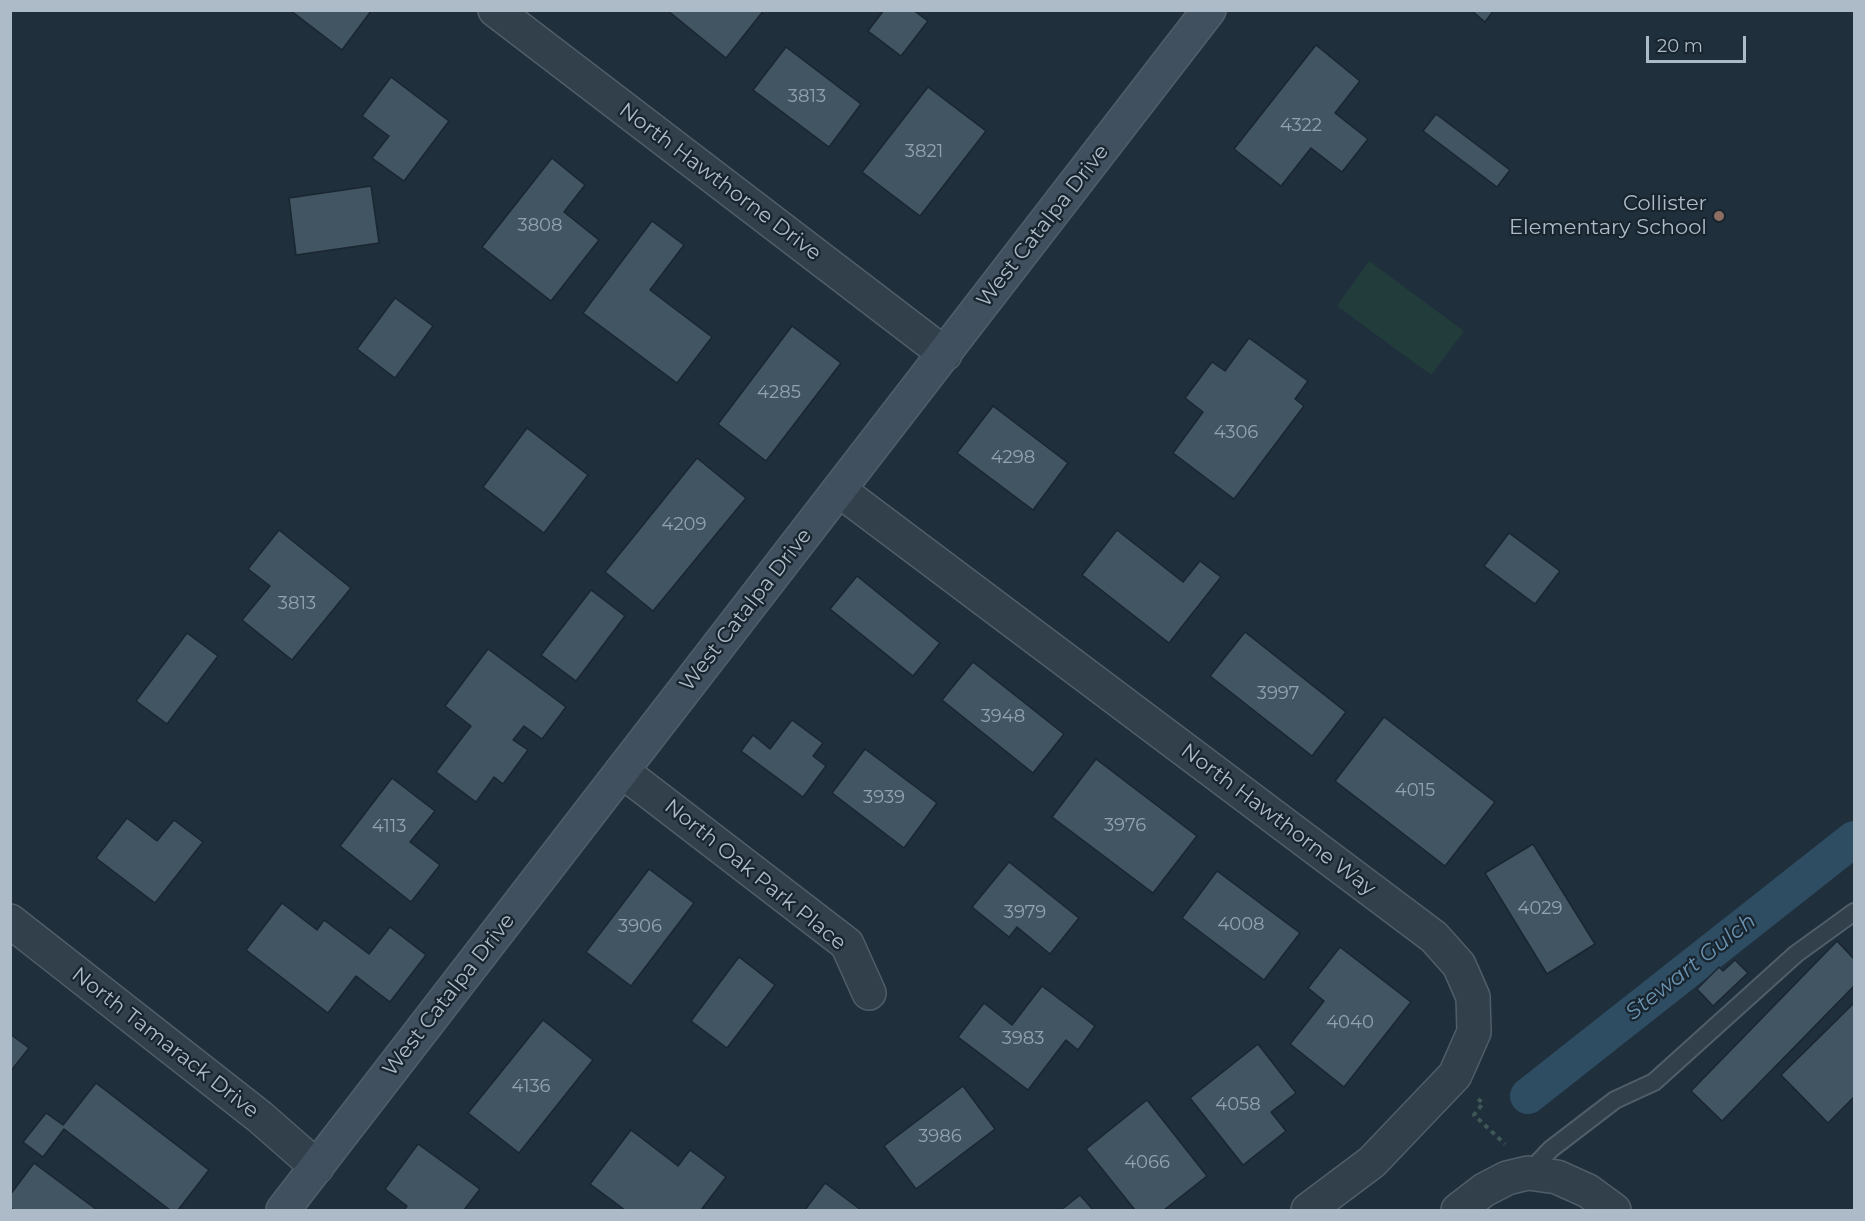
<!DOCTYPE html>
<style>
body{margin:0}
#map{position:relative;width:1865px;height:1221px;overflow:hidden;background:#1f2f3b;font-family:Montserrat,sans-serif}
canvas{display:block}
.frame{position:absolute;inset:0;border:12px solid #adbbc8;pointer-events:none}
.scale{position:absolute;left:1646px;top:36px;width:100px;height:27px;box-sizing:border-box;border:3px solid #adbbc8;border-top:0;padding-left:8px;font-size:18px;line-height:21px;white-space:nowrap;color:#adbbc8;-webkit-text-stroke:4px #18252f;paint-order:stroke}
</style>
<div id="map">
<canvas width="1865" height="1221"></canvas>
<div class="frame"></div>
<div class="scale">20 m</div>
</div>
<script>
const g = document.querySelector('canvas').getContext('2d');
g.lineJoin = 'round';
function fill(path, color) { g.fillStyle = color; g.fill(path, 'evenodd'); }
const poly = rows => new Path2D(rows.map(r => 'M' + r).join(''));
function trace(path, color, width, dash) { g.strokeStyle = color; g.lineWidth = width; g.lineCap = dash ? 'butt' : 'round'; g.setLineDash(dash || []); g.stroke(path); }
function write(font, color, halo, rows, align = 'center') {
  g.font = font + ' Montserrat,sans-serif'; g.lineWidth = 4.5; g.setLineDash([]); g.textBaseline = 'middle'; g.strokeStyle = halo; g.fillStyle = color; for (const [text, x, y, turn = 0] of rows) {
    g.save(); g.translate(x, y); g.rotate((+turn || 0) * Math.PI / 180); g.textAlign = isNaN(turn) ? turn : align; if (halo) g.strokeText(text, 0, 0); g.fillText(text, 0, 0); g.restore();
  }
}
fill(poly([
 [1369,261,1464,331,1431,375,1337,306]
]), '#213c3b');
trace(poly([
 [1528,1096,1854,839]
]), '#2e4c62', 36);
const building = poly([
 [290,10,370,10,371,11,342,50,290,10],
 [667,10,764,10,726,58,667,10],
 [884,10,913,10,928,21,901,56,868,31,884,10],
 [1471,10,1494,10,1485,22,1471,10],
 [1316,45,1360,81,1335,113,1368,139,1342,172,1311,148,1281,186,1234,149,1316,45],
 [786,47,861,104,829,147,753,90,786,47],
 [391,77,449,121,404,181,372,158,389,136,362,116,391,77],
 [928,87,986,131,920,216,862,172,928,87],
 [1436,114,1510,170,1497,187,1423,131,1436,114],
 [552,158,585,185,564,212,599,240,551,301,482,247,552,158],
 [371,186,379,243,296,255,289,198,371,186],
 [652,221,684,245,650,290,712,337,677,383,583,313,652,221],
 [395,298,433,326,395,378,357,349,395,298],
 [792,326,841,363,766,461,718,424,792,326],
 [1249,338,1308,381,1295,399,1304,406,1234,499,1173,453,1203,412,1185,398,1212,362,1225,371,1249,338],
 [993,406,1068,463,1033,510,957,453,993,406],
 [527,428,588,475,544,533,483,487,527,428],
 [697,458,746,498,653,611,605,572,697,458],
 [279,530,351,588,292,660,242,620,270,586,248,569,279,530],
 [1117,530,1183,582,1200,561,1221,577,1169,643,1082,575,1117,530],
 [1509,533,1560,571,1535,604,1484,566,1509,533],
 [857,576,940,643,913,676,830,609,857,576],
 [591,590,625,616,576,681,541,655,591,590],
 [1245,632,1346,712,1312,756,1210,676,1245,632],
 [187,633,218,656,167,724,136,701,187,633],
 [488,649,566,707,542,739,524,726,513,740,528,750,503,784,494,777,476,802,436,772,471,726,445,706,488,649],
 [973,662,1064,734,1033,773,942,700,973,662],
 [1384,717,1495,802,1445,866,1335,781,1384,717],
 [792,720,823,743,813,756,826,766,803,797,741,751,753,735,770,749,792,720],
 [865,749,937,803,904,848,832,793,865,749],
 [1096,759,1197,836,1153,893,1052,817,1096,759],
 [392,778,435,811,410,842,440,865,411,902,340,846,392,778],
 [127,818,157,841,174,820,203,842,155,903,96,858,127,818],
 [1533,844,1595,944,1547,974,1485,873,1533,844],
 [1009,862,1079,918,1050,954,1017,927,1009,937,972,907,1009,862],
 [649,869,694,903,631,986,586,952,649,869],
 [1217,871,1300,933,1264,980,1182,918,1217,871],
 [282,903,317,930,324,920,369,954,390,927,426,955,390,1002,356,976,328,1013,246,950,282,903],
 [1837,941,1854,959,1854,986,1722,1121,1691,1091,1837,941],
 [1340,947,1411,1002,1344,1087,1290,1044,1324,1001,1308,988,1340,947],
 [739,957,775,985,727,1048,691,1021,739,957],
 [1735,960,1748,973,1713,1006,1697,989,1719,967,1723,971,1735,960],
 [1042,986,1095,1026,1078,1050,1066,1040,1028,1090,958,1037,984,1003,1012,1025,1042,986],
 [1854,1003,1854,1097,1828,1123,1781,1075,1854,1003],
 [543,1020,593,1060,519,1153,468,1113,543,1020],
 [10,1034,29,1048,10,1072,10,1034],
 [1258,1044,1296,1093,1271,1112,1286,1131,1243,1165,1190,1098,1258,1044],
 [96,1083,209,1170,178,1210,170,1210,64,1129,43,1157,23,1142,46,1113,63,1125,96,1083],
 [963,1086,995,1129,916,1189,884,1146,963,1086],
 [1147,1100,1207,1176,1164,1210,1135,1210,1086,1149,1147,1100],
 [631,1130,678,1166,690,1150,726,1177,701,1210,625,1210,590,1184,631,1130],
 [418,1144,480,1189,464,1210,404,1210,407,1206,385,1189,418,1144],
 [34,1163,97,1210,14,1210,10,1208,10,1195,34,1163],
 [825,1183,861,1210,805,1210,825,1183],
 [1080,1195,1093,1210,1061,1210,1080,1195]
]);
fill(building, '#425563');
trace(building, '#1a2732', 1.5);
const lane = poly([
 [1528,1173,1551,1149,1615,1100,1654,1082,1796,954,1854,912]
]);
const street = poly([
 [495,10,945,354],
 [839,490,1434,937,1459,965,1473,997,1474,1032,1455,1075,1372,1162,1308,1210],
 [622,771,847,944,869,993],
 [10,921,260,1117,317,1167],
 [1458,1210,1484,1190,1507,1178,1528,1173,1557,1177,1588,1191,1614,1210]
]);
const secondary = poly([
 [283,1210,1209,10]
]);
trace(lane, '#505e69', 20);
trace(street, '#505e69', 36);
trace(secondary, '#505e69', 36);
trace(poly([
 [1478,1099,1483,1103,1474,1115,1505,1144]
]), '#3e5857', 4, [4.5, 4.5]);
trace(lane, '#32404b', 16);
trace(street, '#32404b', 33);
trace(secondary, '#40505f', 33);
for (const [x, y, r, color] of [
 [1719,216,6,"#8d6e63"]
]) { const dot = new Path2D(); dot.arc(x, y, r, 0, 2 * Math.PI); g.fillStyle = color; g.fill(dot); trace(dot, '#18252f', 2); }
write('18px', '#92a2af', null, [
 ["3813",807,97],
 ["4322",1301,126],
 ["3821",924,152],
 ["3808",540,226],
 ["4285",779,393],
 ["4306",1236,433],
 ["4298",1013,458],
 ["4209",684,525],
 ["3813",297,604],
 ["3997",1278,694],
 ["3948",1003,717],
 ["4015",1415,791],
 ["3939",884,798],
 ["3976",1125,826],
 ["4113",389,827],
 ["4029",1540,909],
 ["3979",1025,913],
 ["4008",1241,925],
 ["3906",640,927],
 ["4040",1350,1023],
 ["3983",1023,1039],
 ["4136",531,1087],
 ["4058",1238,1105],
 ["3986",940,1137],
 ["4066",1147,1163]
]);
write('21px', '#adbbc8', '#18252f', [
 ["North Hawthorne Drive",720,182,37],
 ["West Catalpa Drive",1043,226,-52],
 ["West Catalpa Drive",746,610,-52],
 ["North Hawthorne Way",1278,820,37],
 ["North Oak Park Place",755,875,39],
 ["West Catalpa Drive",449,995,-52],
 ["North Tamarack Drive",165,1043,38]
]);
write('21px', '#adbbc8', '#18252f', [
 ["Collister",1707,204],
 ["Elementary School",1707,228]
], 'right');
write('italic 22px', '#6a92af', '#18252f', [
 ["Stewart Gulch",1691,967,-38]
]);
</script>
